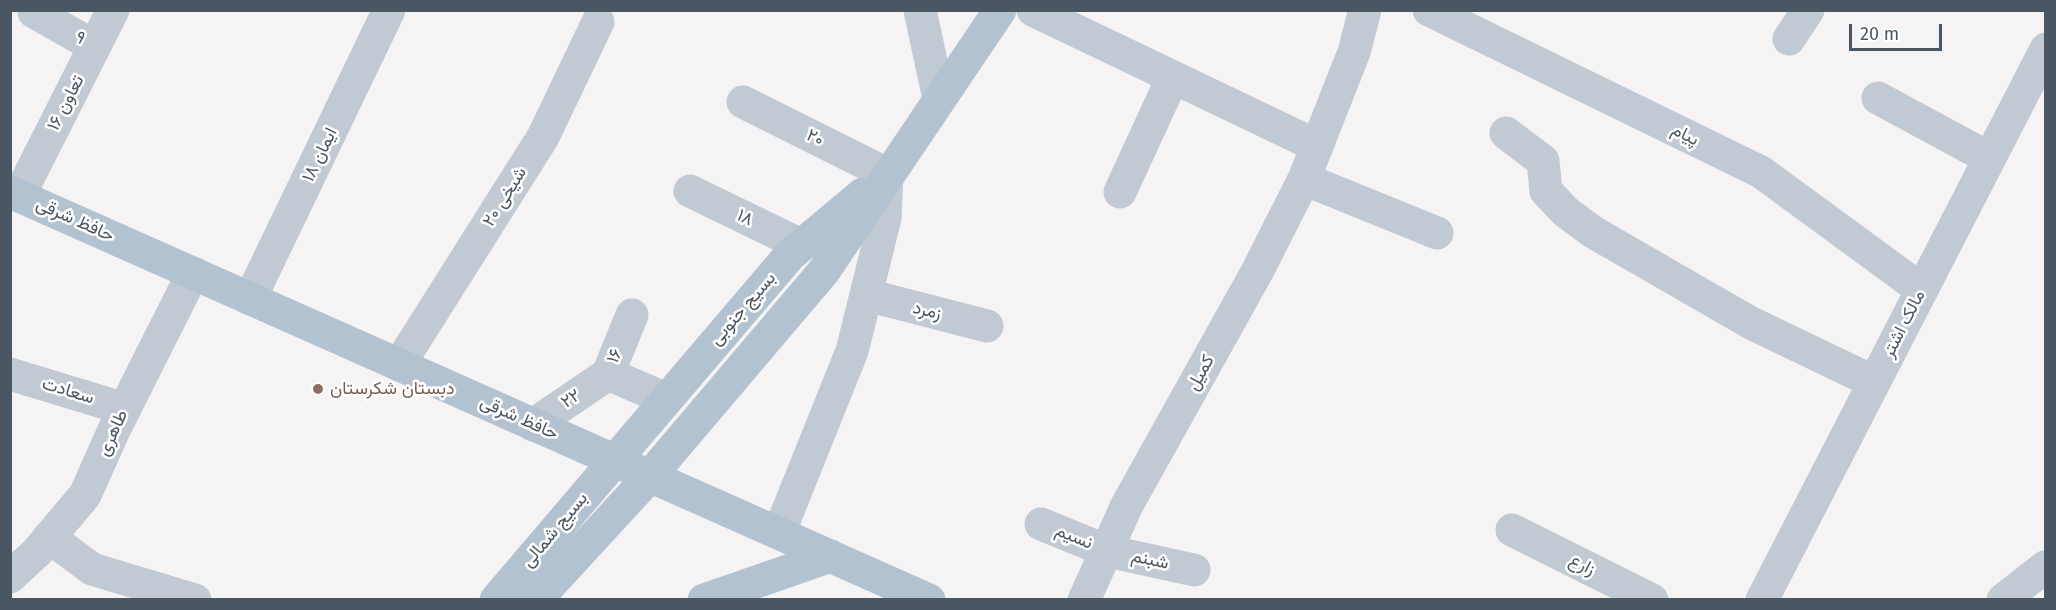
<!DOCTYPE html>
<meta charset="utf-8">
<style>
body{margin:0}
#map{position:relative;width:2056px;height:610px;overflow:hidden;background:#f5f3f3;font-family:"Fira Sans",sans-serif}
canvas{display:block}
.frame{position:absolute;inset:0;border:12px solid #4a5661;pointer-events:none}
.scale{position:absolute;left:1849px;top:24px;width:93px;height:27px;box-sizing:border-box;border:3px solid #4a5661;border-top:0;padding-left:8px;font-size:18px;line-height:21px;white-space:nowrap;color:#4a5661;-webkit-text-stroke:4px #fff;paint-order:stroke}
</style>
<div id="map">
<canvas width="2056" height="610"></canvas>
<div class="frame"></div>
<div class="scale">20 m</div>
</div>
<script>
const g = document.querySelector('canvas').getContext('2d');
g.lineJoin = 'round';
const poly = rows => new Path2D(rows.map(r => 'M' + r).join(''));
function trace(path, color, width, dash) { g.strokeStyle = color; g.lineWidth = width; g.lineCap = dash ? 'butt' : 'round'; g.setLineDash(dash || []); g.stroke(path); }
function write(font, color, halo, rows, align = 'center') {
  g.font = font + ' "Fira Sans",Vazirmatn,sans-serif'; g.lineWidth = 5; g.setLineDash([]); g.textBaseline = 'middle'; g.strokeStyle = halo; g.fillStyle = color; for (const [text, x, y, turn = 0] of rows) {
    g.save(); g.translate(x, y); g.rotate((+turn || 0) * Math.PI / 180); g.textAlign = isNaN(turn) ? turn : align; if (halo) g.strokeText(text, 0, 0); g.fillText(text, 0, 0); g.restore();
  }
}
trace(poly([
 [920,10,939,99],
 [1033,10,1317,146],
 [1429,10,1761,172,1922,290],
 [34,12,94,46],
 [1789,39,1808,10],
 [1878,98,1989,158],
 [743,102,887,174,885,218,852,351,779,533],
 [1506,133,1543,161,1546,191,1566,212,1593,232,1751,323,1874,382],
 [1304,179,1437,233],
 [690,191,801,245],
 [1120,192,1173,77],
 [19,196,113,10],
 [867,295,987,326],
 [250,299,389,10],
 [399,365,543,137,598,22],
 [10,374,125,409],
 [608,374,632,315],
 [608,374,666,399],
 [533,425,608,374],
 [1041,524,1107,551,1194,570],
 [1512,530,1652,600],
 [49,537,92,569,195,600],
 [10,577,37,552,85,495,114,430,193,273],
 [1084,600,1127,505,1258,270,1304,179,1354,52,1365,10],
 [1762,600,2046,49],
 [2003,600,2045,567]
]), '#c1cad2', 33);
trace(poly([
 [10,192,929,600],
 [496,600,790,255,863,194],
 [536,600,650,476,824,271,1000,10],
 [704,600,831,556]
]), '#b3c2d1', 33);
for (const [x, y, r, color] of [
 [318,389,6,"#8d6e63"]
]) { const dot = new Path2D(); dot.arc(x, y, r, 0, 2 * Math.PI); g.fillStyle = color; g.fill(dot); trace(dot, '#fff', 2); }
write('18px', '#4a5661', '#fff', [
 ["۹",80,38,30],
 ["تعاون ۱۶",66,103,-63],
 ["پیام",1685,135,26],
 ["۲۰",815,138,26],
 ["ایمان ۱۸",320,155,-64],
 ["شیخی ۲۰",505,197,-58],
 ["۱۸",745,218,26],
 ["حافظ شرقی",75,220,24],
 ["بسیج جنوبی",743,309,-49],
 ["زمرد",927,311,14],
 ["مالک اشتر",1904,324,-63],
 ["۱۶",615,356,-68],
 ["کمیل",1201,373,-61],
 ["سعادت",68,391,17],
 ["۲۲",571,399,-34],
 ["حافظ شرقی",519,418,24],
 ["طاهری",113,433,-65],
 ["بسیج شمالی",555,530,-50],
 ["نسیم",1074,537,22],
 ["شبنم",1150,560,12],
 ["زارع",1582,565,27]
]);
write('18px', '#785e54', '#fff', [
 ["دبستان شکرستان",330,389]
], 'left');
</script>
